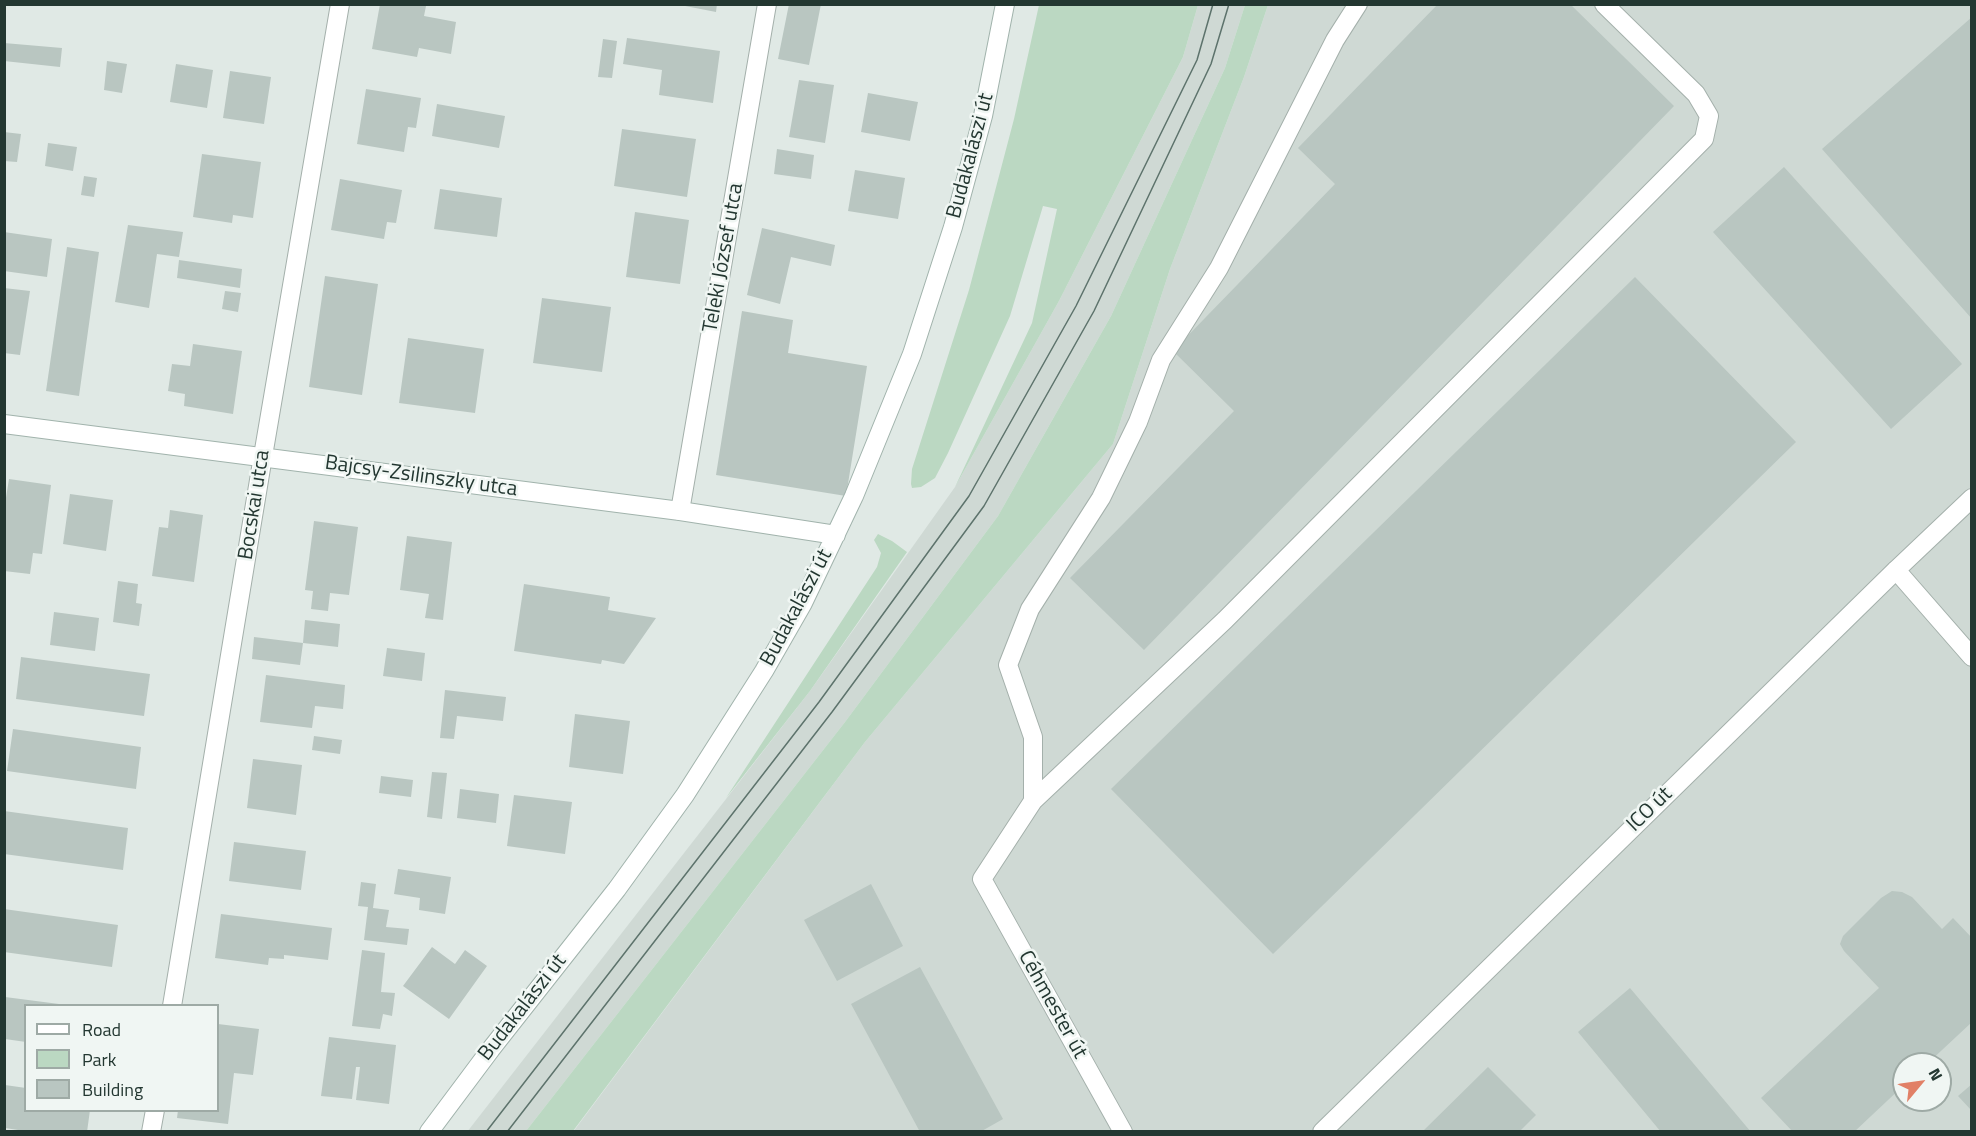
<!DOCTYPE html>
<meta charset="utf-8">
<style>
body{margin:0}
#map{position:relative;width:1976px;height:1136px;overflow:hidden;background:#e0e9e5;font-family:"Titillium Web",sans-serif}
canvas{display:block}
.frame{position:absolute;inset:0;border:6px solid #233731;pointer-events:none}
.legend{position:absolute;left:24px;top:1004px;width:195px;height:108px;box-sizing:border-box;background:#f0f6f3;border:2px solid #9eaaa5;margin:0;padding:8px 10px;list-style:none;font-size:18px;color:#233731}
.legend li{display:flex;align-items:center;gap:12px;height:30px}
.legend b{width:30px;border:2px solid #9eaaa5}
.north{position:absolute;left:1892px;top:1052px;width:60px;height:60px;box-sizing:border-box;background:#f0f6f3;border:2px solid #9eaaa5;border-radius:50%;rotate:61deg;font-size:16px;font-weight:700;line-height:24px;text-align:center;color:#233731}
.north::after{content:'';display:block;margin:auto;width:21px;height:27px;background:#e18066;clip-path:polygon(50% 0,100% 100%,50% 72%,0 100%)}
</style>
<div id="map">
<canvas width="1976" height="1136"></canvas>
<div class="frame"></div>
<ul class="legend">
<li><b style="height:8px;background:#fff"></b>Road</li>
<li><b style="height:16px;background:#bbd8c2"></b>Park</li>
<li><b style="height:16px;background:#b9c6c1"></b>Building</li>
</ul>
<div class="north">N</div>
</div>
<script>
const g = document.querySelector('canvas').getContext('2d');
g.lineJoin = 'round';
function fill(path, color) { g.fillStyle = color; g.fill(path, 'evenodd'); }
const poly = rows => new Path2D(rows.map(r => 'M' + r).join(''));
function trace(path, color, width, dash) { g.strokeStyle = color; g.lineWidth = width; g.lineCap = dash ? 'butt' : 'round'; g.setLineDash(dash || []); g.stroke(path); }
function write(font, color, halo, rows, align = 'center') {
  g.font = font + ' "Titillium Web",sans-serif'; g.lineWidth = 5; g.setLineDash([]); g.textBaseline = 'middle'; g.strokeStyle = halo; g.fillStyle = color; for (const [text, x, y, turn = 0] of rows) {
    g.save(); g.translate(x, y); g.rotate((+turn || 0) * Math.PI / 180); g.textAlign = isNaN(turn) ? turn : align; if (halo) g.strokeText(text, 0, 0); g.fillText(text, 0, 0); g.restore();
  }
}
fill(poly([
 [1198,5,1245,5,1225,68,1111,316,998,516,845,722,526,1131,467,1132,810,691,955,487,1059,301,1183,57],
 [1268,5,1971,5,1971,1131,573,1132,865,742,1113,444,1170,269,1244,77],
 [1904,1064,1940,1064,1940,1100,1904,1100]
]), '#cfd9d4');
fill(poly([
 [1039,5,1198,5,1183,57,1059,301,955,487,1032,323,1057,209,1043,206,1010,316,948,453,935,478,921,487,912,488,911,484,912,469,969,290,1014,119],
 [1245,5,1268,5,1244,77,1170,269,1113,444,865,742,573,1131,526,1131,845,722,998,516,1111,316,1225,68],
 [878,534,892,541,907,552,810,691,726,798,877,567,881,553,874,540]
]), '#bbd8c2');
fill(poly([
 [380,4,426,6,424,16,456,22,451,54,419,48,417,57,372,49],
 [675,4,717,4,716,12],
 [789,4,821,4,809,65,778,59],
 [1438,4,1570,4,1674,106,1144,650,1070,578,1234,411,1173,351,1335,184,1298,148],
 [1972,17,1972,319,1822,149],
 [627,38,720,51,713,103,659,95,662,70,623,64],
 [603,39,617,41,612,78,598,77],
 [4,43,62,48,60,67,4,61],
 [107,61,127,64,122,93,104,90],
 [176,64,213,70,207,108,170,102],
 [230,71,271,77,264,124,223,118],
 [799,80,834,85,825,143,789,137],
 [366,89,421,98,416,128,408,127,404,152,357,144],
 [868,93,918,102,910,141,861,132],
 [437,104,505,116,499,148,432,136],
 [622,129,696,139,687,197,614,186],
 [4,132,21,134,17,162,4,161],
 [48,143,77,147,73,171,45,166],
 [777,149,814,155,811,179,774,174],
 [202,154,261,162,253,218,233,215,232,223,193,217],
 [1784,167,1962,364,1891,429,1713,232],
 [855,170,905,178,898,219,848,211],
 [84,176,97,178,94,197,81,195],
 [340,179,402,190,396,223,387,222,384,239,331,230],
 [440,189,502,198,497,237,434,229],
 [635,212,689,220,680,284,626,277],
 [128,225,183,232,179,257,157,254,149,308,115,302],
 [762,228,835,245,831,266,791,257,780,304,747,295],
 [4,232,52,239,47,277,4,271],
 [67,247,99,252,79,396,46,391],
 [179,260,242,269,240,288,177,278],
 [325,276,378,284,362,395,309,387],
 [1635,277,1796,442,1273,954,1111,789],
 [4,288,30,291,20,355,4,353],
 [225,291,241,293,238,312,222,309],
 [542,298,611,307,602,372,533,363],
 [742,311,793,320,788,353,867,366,846,496,716,475],
 [408,338,484,349,475,413,399,403],
 [193,344,242,351,233,414,184,406,185,394,168,391,172,364,190,366],
 [9,479,51,485,42,554,33,553,30,574,4,571,4,510],
 [70,494,113,500,106,551,63,544],
 [170,510,203,515,194,582,152,576,159,527,168,528],
 [314,521,358,527,349,595,330,593,328,611,311,609,313,591,305,590],
 [407,536,452,542,443,620,425,618,429,594,400,590],
 [118,581,138,584,136,603,142,604,139,626,113,622],
 [524,584,610,597,608,610,656,618,624,664,602,660,601,664,514,651],
 [54,612,99,618,95,651,50,645],
 [305,620,340,624,338,647,303,643],
 [254,637,303,643,300,665,252,659],
 [387,648,425,653,422,681,383,676],
 [21,657,150,674,144,716,16,699],
 [266,675,345,685,343,709,315,706,312,728,260,722],
 [445,690,506,697,503,721,457,716,454,739,440,738],
 [575,714,630,721,623,774,569,767],
 [13,729,141,747,136,789,7,771],
 [314,736,342,740,340,754,312,750],
 [253,759,302,765,296,815,247,808],
 [432,772,447,773,442,819,427,817],
 [381,776,413,780,411,797,379,793],
 [460,789,499,794,496,823,457,818],
 [514,795,572,802,565,854,507,846],
 [4,811,128,828,123,870,4,854],
 [234,842,306,851,301,890,229,881],
 [398,869,451,877,445,914,419,910,420,898,394,894],
 [361,882,376,884,373,908,389,910,386,927,409,929,407,945,364,940,368,907,358,906],
 [871,884,903,946,837,981,804,920],
 [1892,891,1902,892,1912,897,1942,929,1953,918,1972,938,1972,1022,1927,1064,1904,1064,1904,1085,1854,1132,1793,1132,1761,1098,1879,988,1844,951,1840,944,1843,936,1881,898],
 [4,909,118,925,112,967,4,952],
 [221,914,332,928,328,960,284,955,284,959,269,958,268,965,215,958],
 [432,947,455,964,465,950,487,966,449,1019,403,986],
 [362,950,385,953,381,992,395,993,392,1016,383,1014,380,1029,352,1026],
 [920,967,1003,1119,980,1132,920,1132,851,1004],
 [1630,988,1751,1132,1661,1132,1578,1032],
 [5,997,59,1004,59,1006,26,1006,26,1042,5,1039],
 [218,1024,259,1029,253,1075,234,1073,228,1124,177,1118,178,1110,218,1110],
 [329,1037,396,1045,389,1104,356,1100,360,1067,356,1067,352,1099,321,1096],
 [1488,1067,1536,1115,1519,1132,1422,1132],
 [1972,1084,1972,1111,1958,1096],
 [5,1085,26,1088,26,1110,90,1110,87,1132,31,1132,5,1128]
]), '#b9c6c1');
const lane = poly([
 [1972,498,1896,570,1972,657],
 [1033,801,1033,737,1008,665,1030,609,1101,498,1138,422,1161,360,1219,268,1335,40,1358,4],
 [1123,1132,982,879,1033,801,1225,620,1704,139,1709,116,1696,94,1604,4]
]);
const street = poly([
 [680,511,767,4],
 [172,1006,263,456,340,4],
 [151,1132,155,1110],
 [1322,1132,1896,570]
]);
const secondary = poly([
 [4,424,680,511,836,535],
 [429,1132,491,1049,617,889,685,795,764,671,803,603,854,496,912,354,953,227,983,116,1005,4]
]);
trace(lane, '#a4b0ab', 20);
trace(street, '#a4b0ab', 20);
trace(secondary, '#a1b3ac', 20);
trace(lane, '#fff', 18);
trace(street, '#fff', 18);
trace(secondary, '#fff', 18);
trace(poly([
 [486,1132,819,702,969,496,1076,306,1197,60,1213,4],
 [507,1132,832,712,984,506,1094,311,1211,64,1229,4]
]), '#5d736c', 1.5);
write('21px', '#233731', '#f0f6f3', [
 ["Budakalászi út",971,156,-75],
 ["Teleki József utca",724,258,-80],
 ["Bajcsy-Zsilinszky utca",421,477,8],
 ["Bocskai utca",255,505,-81],
 ["Budakalászi út",797,608,-62],
 ["ICO út",1650,810,-44],
 ["Céhmester út",1052,1005,61],
 ["Budakalászi út",523,1008,-52]
]);
</script>
